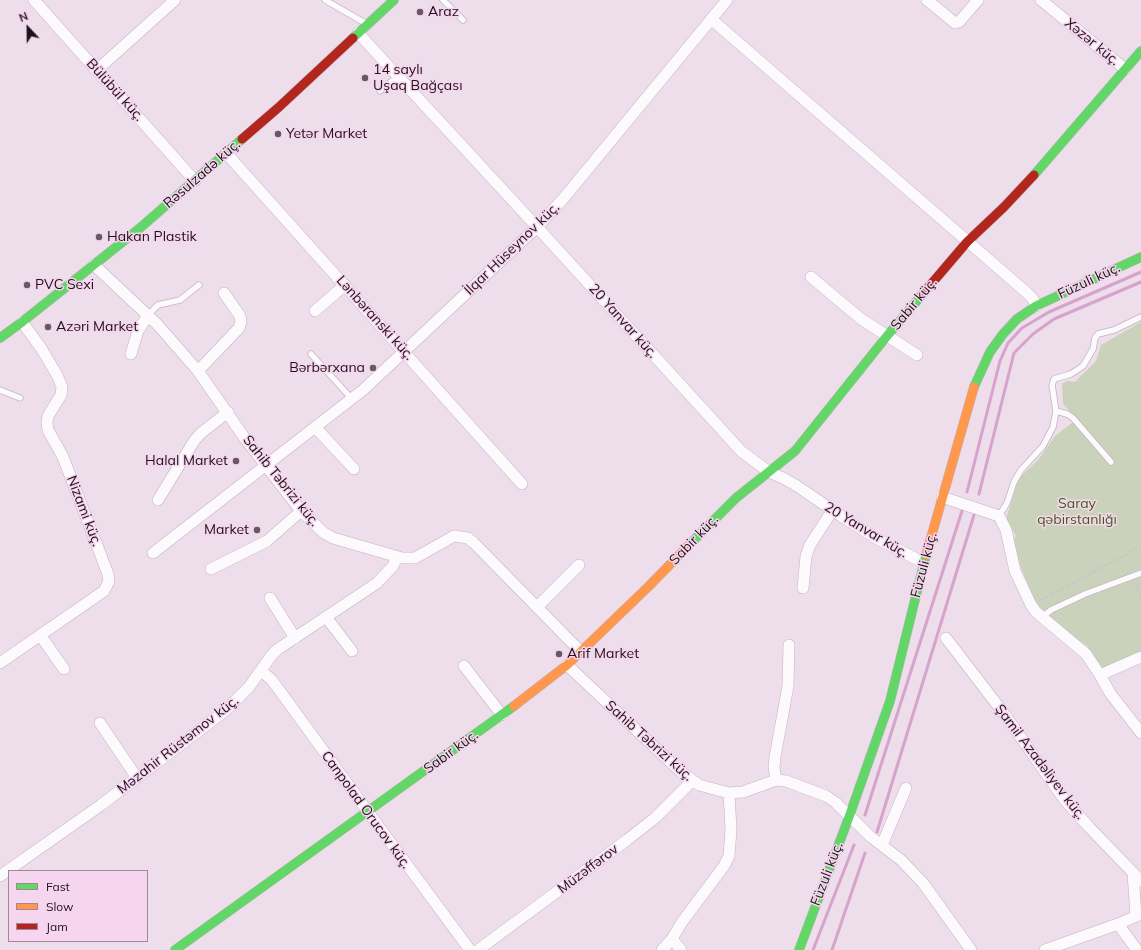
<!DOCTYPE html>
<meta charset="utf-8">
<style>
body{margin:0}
#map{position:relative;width:1141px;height:950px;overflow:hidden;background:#eeddea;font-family:Mulish,sans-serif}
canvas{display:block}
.legend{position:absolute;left:8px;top:870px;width:140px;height:72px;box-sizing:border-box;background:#f6d5ee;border:1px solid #a0879a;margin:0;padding:5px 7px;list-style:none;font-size:12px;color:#1e121b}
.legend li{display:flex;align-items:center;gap:8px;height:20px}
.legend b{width:20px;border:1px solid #a0879a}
.north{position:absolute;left:8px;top:8px;width:40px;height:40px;-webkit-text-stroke:3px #f6d5ee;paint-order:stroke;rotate:338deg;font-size:11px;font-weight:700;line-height:16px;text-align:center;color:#1e121b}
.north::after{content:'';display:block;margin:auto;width:14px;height:18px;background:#1e121b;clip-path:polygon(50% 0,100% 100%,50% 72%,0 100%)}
</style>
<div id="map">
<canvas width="1141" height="950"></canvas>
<ul class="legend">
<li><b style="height:5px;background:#63d668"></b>Fast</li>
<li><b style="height:5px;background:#ff974d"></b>Slow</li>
<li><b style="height:5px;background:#b3261e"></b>Jam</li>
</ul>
<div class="north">N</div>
</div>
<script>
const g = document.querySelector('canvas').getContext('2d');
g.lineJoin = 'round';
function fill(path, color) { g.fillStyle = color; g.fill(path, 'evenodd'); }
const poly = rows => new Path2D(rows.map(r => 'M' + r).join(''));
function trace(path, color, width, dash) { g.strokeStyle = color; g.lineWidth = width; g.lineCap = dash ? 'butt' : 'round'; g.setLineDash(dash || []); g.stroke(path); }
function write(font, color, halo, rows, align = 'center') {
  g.font = font + ' Mulish,sans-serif'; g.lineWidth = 3; g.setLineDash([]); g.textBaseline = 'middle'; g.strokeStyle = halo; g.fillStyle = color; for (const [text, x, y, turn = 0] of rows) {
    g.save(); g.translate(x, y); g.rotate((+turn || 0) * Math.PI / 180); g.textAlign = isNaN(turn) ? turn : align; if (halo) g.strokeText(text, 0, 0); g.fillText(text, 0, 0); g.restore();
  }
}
fill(poly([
 [1141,322,1141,652,1103,669,1087,646,1059,627,1038,609,1011,543,1016,536,1006,519,1019,478,1038,460,1055,436,1077,419,1063,404,1062,384,1067,381,1075,382,1096,361,1101,345]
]), '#cbd2bc');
trace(poly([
 [967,492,1000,361,1008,343,1022,328,1049,312,1141,272],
 [979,494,1014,353,1033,334,1054,319,1141,282],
 [865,815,962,511],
 [877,832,974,515],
 [813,950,854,845],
 [832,950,865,853]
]), '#d6a3cd', 3);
const lane = poly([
 [325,0,367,24],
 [443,0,463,20],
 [380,91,398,76],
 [148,315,158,305,180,300,199,285],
 [311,354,352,399],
 [0,390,20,398],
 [1056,411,1067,414,1073,418,1111,462],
 [999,516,1007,503,1014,482,1021,470,1043,446,1053,427,1056,411,1052,385,1054,379,1071,374,1083,366,1093,349,1095,338,1098,334,1114,330,1141,317],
 [1042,617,1051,610,1085,594,1141,573]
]);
const street = poly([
 [34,0,195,181],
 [927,0,955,23,959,22,978,0],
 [1041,0,1125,69],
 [711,19,1026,292,1033,299,1036,306],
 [358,33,537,227,741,451,769,472,783,478,797,486,841,516,876,538,924,563],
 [97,70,175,0],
 [226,153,522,484],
 [94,265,157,324,198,371,246,440,301,511,324,533,333,538,402,558,415,558,454,536,468,538,474,543,581,652],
 [811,277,861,319,917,355],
 [315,311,345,285],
 [131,354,138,331,148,315],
 [198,371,239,328,241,322,240,316,224,293],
 [315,427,354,469],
 [942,497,999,516,1006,530,1015,571,1031,605,1036,612,1086,654,1100,675,1110,693,1141,733],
 [158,500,194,441,201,433,228,412],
 [153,553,363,390,537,227,563,199,727,0],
 [211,569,267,541,301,511],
 [803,588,806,556,810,545,832,511],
 [270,598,295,638],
 [537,607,579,565],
 [326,617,352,651],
 [40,635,64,669],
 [946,638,1005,715,1064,799,1088,826,1141,881],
 [0,663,104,591,109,581,108,574,63,457,48,430,47,423,48,416,61,395,62,387,57,375,41,348,22,322],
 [567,665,680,771,699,785,729,793,743,792,776,780,786,781,826,796,835,802,871,837,901,860,923,883,971,950],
 [464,666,502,715],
 [261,671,271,679,277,687,368,812,470,950],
 [1100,675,1141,657],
 [100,723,137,778],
 [776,780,774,767,775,757,788,686,789,645],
 [882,845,906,788],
 [1133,873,1136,916],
 [0,876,101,805,226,710,249,687,271,656,278,649,377,583,393,566,397,557],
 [1118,924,1137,950],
 [672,939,681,950],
 [478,950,627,840,655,818,692,781],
 [662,950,672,939,682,922,724,866,729,856,731,830,729,793],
 [1045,950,1118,924,1141,914]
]);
const fast = poly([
 [353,38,394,0],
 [1034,175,1141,51],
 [0,338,22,322,140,228,242,139],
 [974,387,990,352,1003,334,1017,319,1036,306,1141,257],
 [691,543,736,498,795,451,887,336,921,296],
 [175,950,514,706],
 [799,950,849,817,890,701,926,555]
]);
const slow = poly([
 [926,555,974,387],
 [514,706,567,665,649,586,691,543]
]);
const jam = poly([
 [242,139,279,107,353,38],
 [921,296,967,242,1004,207,1034,175]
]);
trace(lane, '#c2b4bf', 7);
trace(street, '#c2b4bf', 12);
trace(fast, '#c2b4bf', 10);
trace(slow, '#c2b4bf', 10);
trace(jam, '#c2b4bf', 10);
trace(poly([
 [1135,583,1141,598],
 [1039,601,1141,546]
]), '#cbc4c9', 2, [4, 2]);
trace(lane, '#fcfafc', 5.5);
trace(street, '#fcfafc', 11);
trace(fast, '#63d668', 9);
trace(slow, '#ff974d', 9);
trace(jam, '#b3261e', 9);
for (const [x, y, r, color] of [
 [420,12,4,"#675963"],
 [365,78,4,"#675963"],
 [278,134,4,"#675963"],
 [99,237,4,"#675963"],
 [27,285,4,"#675963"],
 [48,327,4,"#675963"],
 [373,368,4,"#675963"],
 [236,461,4,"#675963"],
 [257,530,4,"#675963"],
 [559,654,4,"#675963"]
]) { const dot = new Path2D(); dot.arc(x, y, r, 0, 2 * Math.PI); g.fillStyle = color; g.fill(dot); trace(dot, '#f6d5ee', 1.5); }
write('14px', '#1e121b', '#f6d5ee', [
 ["Araz",428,12],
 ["14 saylı",373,70],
 ["Uşaq Bağçası",373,86],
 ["Yetər Market",286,134],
 ["Hakan Plastik",107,237],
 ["PVC Sexi",35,285],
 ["Azəri Market",56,327],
 ["Bərbərxana",365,368,"right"],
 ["Halal Market",228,461,"right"],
 ["Market",249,530,"right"],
 ["Arif Market",567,654]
], 'left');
write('14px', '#1e121b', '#f6d5ee', [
 ["Xəzər küç.",1092,42,39],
 ["Bülübül küç.",115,90,48],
 ["Rəsulzadə küç.",202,174,-41],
 ["İlqar Hüseynov küç.",512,249,-44],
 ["Füzuli küç.",1089,281,-25],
 ["Sabir küç.",914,304,-50],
 ["Lənbəranski küç.",375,318,48],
 ["20 Yanvar küç.",623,321,48],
 ["Sahib Təbrizi küç.",281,481,51],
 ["Nizami küç.",84,511,69],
 ["20 Yanvar küç.",866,530,31],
 ["Sabir küç.",694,540,-46],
 ["Füzuli küç.",924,565,-75],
 ["Sahib Təbrizi küç.",649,741,42],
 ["Məzahir Rüstəmov küç.",178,745,-38],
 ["Sabir küç.",451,752,-36],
 ["Şamil Azadəliyev küç.",1040,762,53],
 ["Canpolad Orucov küç.",366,810,54],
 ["Müzəffərov",588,869,-37],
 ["Füzuli küç.",827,874,-69]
]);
write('14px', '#3b5e11', '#f6d5ee', [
 ["Saray",1077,504],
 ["qəbirstanlığı",1077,520]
]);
</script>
